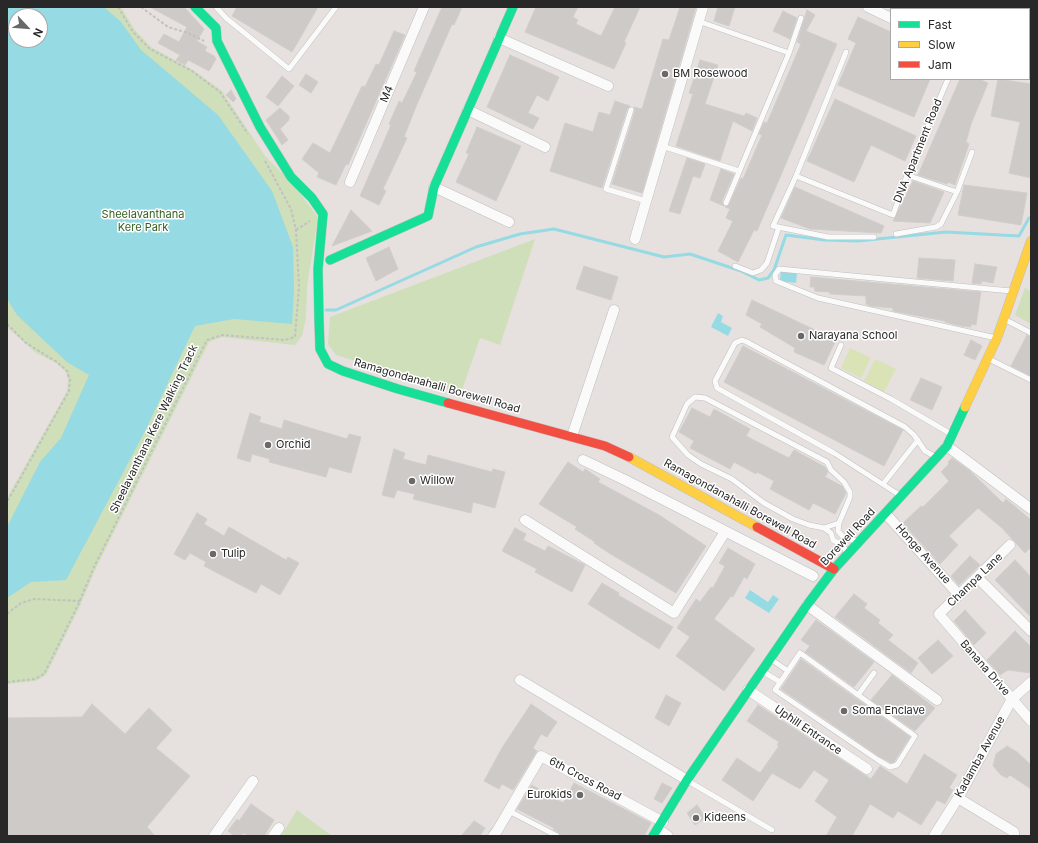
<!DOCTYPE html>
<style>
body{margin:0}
#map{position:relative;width:1038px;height:843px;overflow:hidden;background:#e6e1de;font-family:Inter,sans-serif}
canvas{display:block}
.frame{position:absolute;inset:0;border:8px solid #282828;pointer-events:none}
.legend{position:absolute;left:890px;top:8px;width:140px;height:72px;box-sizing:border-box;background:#fff;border:1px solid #a9a9a9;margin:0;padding:5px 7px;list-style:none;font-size:12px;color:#282828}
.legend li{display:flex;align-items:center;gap:8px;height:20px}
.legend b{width:20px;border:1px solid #a9a9a9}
.north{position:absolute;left:8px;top:8px;width:40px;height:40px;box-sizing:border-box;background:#fff;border:1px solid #a9a9a9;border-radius:50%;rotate:116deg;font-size:11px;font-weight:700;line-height:16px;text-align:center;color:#282828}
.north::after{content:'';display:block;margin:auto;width:14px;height:18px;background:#6a6968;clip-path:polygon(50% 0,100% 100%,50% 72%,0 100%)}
</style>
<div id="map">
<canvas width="1038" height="843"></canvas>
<div class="frame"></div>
<ul class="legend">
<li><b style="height:5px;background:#16e098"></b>Fast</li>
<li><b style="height:5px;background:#ffcf43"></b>Slow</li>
<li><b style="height:5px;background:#f24e42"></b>Jam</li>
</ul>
<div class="north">N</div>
</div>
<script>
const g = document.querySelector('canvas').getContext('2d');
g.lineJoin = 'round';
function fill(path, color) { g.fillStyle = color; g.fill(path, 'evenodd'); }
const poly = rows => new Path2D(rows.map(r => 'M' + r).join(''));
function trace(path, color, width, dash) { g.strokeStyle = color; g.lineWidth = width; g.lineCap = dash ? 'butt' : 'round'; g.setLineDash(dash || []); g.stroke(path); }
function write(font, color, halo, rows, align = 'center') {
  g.font = font + ' Inter,sans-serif'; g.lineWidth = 3; g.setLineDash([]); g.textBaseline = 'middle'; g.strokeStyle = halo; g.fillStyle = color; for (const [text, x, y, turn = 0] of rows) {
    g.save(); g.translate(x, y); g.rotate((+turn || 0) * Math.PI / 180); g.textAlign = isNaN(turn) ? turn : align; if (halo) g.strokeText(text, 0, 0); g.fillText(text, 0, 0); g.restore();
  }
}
fill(poly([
 [7,7,121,7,135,30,151,47,193,70,222,91,265,156,294,185,317,216,317,224,307,286,306,318,302,336,295,345,222,337,209,342,96,568,80,606,46,675,36,681,7,684,7,498,67,391,68,380,66,372,56,363,36,353,7,327],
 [16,16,40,16,40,40,16,40],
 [535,239,500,345,480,338,461,393,336,355,328,344,330,317],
 [1025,288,1031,291,1031,324,1015,315],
 [297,810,332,836,281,836]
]), '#cedfb9');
fill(poly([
 [850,348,871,358,861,378,841,368],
 [875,359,896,369,884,392,864,381]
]), '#d9e3b6');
fill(poly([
 [7,7,104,7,121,22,141,50,218,115,272,191,293,247,294,289,292,324,234,319,195,326,144,433,66,580,31,582,7,598,7,527,40,462,61,438,89,375,67,362,17,315,7,299],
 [16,16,40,16,40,40,16,40],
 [781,271,797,273,796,283,780,281],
 [718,313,723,316,721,322,732,328,728,336,711,327],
 [750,590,768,602,773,595,779,599,769,613,745,598]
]), '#96dae3');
trace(poly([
 [326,310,336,310,476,247,520,234,554,229,664,257,690,254,741,271,759,280,768,278,774,270,786,235,824,240,858,241,946,232,1019,236,1029,218,1031,218]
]), '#96dae3', 3);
const building = poly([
 [150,7,182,7,186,9,204,29,197,41,207,47,205,51,214,56,216,59,209,71,188,60,185,65,176,60,180,55,158,43,164,34,179,42,187,27,150,7],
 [237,7,318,7,292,52,232,16,237,7],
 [442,7,462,7,454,25,452,24,415,109,404,137,407,138,383,189,386,191,379,205,360,196,391,125,389,124,399,101,402,103,417,72,414,71,442,7],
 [536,7,578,7,573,17,578,20,576,24,601,36,615,7,640,7,624,42,626,43,614,69,525,32,536,7],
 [680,7,696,7,642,193,612,184,635,111,634,107,642,109,663,39,669,40,680,7],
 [718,7,735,7,729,26,714,21,718,7],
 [807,10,815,15,806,31,837,44,757,231,754,230,738,262,718,251,733,221,726,218,730,209,725,207,729,205,741,178,743,179,762,135,759,134,764,122,767,123,801,44,797,42,807,10],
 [783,11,797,18,790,39,773,31,783,11],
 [858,17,891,32,891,79,930,79,914,117,838,85,856,43,848,39,858,17],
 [394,31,405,35,348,165,346,164,336,185,317,177,319,173,302,159,313,143,330,153,362,86,365,87,376,64,379,65,394,31],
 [510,55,559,77,548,101,537,95,528,113,539,118,533,129,487,107,510,55],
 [700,60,718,65,705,104,744,116,746,113,757,118,752,131,733,121,720,161,676,146,693,94,689,93,700,60],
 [306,74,318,82,311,93,299,85,306,74],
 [282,76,294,86,278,106,266,97,282,76],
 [960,79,979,79,988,83,971,124,966,142,969,144,955,185,948,182,947,184,918,175,960,79],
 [998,79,1031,84,1031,178,1009,173,1020,122,991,116,998,79],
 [231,90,236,99,233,102,226,95,231,90],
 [835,99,916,136,905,161,871,145,854,182,807,161,835,99],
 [615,101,630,106,627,109,602,188,550,171,565,123,593,132,599,112,610,115,615,101],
 [280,108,289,116,289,120,280,129,288,140,282,145,266,120,280,108],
 [477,127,521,146,496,201,456,182,469,154,466,153,477,127],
 [687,158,705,164,700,178,693,176,680,214,669,211,687,158],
 [721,169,734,174,722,201,724,206,710,200,721,169],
 [913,181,944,192,930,223,893,221,913,181],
 [964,185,1027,193,1021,225,958,215,964,185],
 [795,187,884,226,881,233,810,229,781,218,795,187],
 [351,210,372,231,332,246,351,210],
 [389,247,398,269,376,281,366,258,389,247],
 [919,258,955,260,953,281,917,278,919,258],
 [975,264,997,267,993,283,982,281,981,284,972,283,975,264],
 [584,266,618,277,611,300,576,289,584,266],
 [811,277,981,292,976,325,971,324,971,327,961,326,945,322,945,321,893,311,893,308,870,306,866,304,866,296,830,294,830,292,815,291,814,287,810,287,811,277],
 [752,300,836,340,824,365,794,352,795,348,760,327,762,324,746,315,752,300],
 [1027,335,1031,337,1031,376,1011,366,1027,335],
 [971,340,982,346,975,360,964,355,971,340],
 [743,346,903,430,884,466,724,382,743,346],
 [921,378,942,387,932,410,910,400,921,378],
 [692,408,710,417,714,409,750,429,746,436,771,449,789,458,794,450,825,467,828,472,825,477,842,486,846,493,835,514,813,503,809,510,770,489,774,481,757,472,756,474,734,462,730,469,690,448,694,441,679,432,692,408],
 [250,413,261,417,259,422,282,429,284,420,347,439,349,434,361,437,351,473,329,467,326,477,269,462,270,459,252,454,250,462,237,458,250,413],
 [394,449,405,453,403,459,426,465,428,455,492,472,493,469,505,472,495,508,473,502,471,513,413,499,415,494,397,490,394,498,382,495,394,449],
 [952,458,970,471,1003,503,1006,499,1031,520,1031,547,1025,553,1002,528,978,508,949,536,958,545,940,564,903,523,921,506,923,507,949,481,941,472,949,464,948,462,952,458],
 [568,462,583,472,585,469,600,479,598,482,659,515,706,546,676,593,609,553,594,543,595,542,575,529,577,527,539,504,568,462],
 [197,513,207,519,204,524,224,536,229,527,286,560,288,557,299,563,280,595,261,584,256,593,204,566,206,562,190,553,185,560,174,554,197,513],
 [515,528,526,534,523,540,545,551,548,546,585,565,572,592,535,572,537,569,502,551,515,528],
 [728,548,755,564,747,579,744,577,733,597,731,596,714,619,755,649,724,691,676,656,690,637,677,628,696,599,700,602,711,587,713,588,725,566,719,563,728,548],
 [970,556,980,565,959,585,951,576,970,556],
 [1015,560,1031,577,1031,617,995,580,1015,560],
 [602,583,619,593,618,595,673,627,659,649,588,604,602,583],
 [854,594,867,604,864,608,880,620,878,623,893,635,888,640,918,663,911,673,835,617,854,594],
 [965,610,986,633,974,645,954,621,965,610],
 [816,620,874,662,854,687,805,652,810,646,801,640,816,620],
 [1015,631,1031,647,1031,673,1008,670,1000,675,987,660,1015,631],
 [938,640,953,656,932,674,918,658,938,640],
 [801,659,910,737,894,762,891,763,880,757,781,689,801,659],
 [892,675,935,708,915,731,871,700,892,675],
 [666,695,681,703,669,726,655,718,666,695],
 [92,704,125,734,149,708,172,730,156,748,190,776,147,827,155,836,7,836,7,718,82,717,92,704],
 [531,704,557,722,547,737,541,734,533,748,537,751,513,790,502,784,499,789,484,781,502,748,531,704],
 [758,705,871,779,880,766,907,784,924,754,957,775,949,788,953,790,945,804,937,800,921,825,898,811,893,818,870,804,852,836,826,836,837,817,815,801,829,780,814,770,800,789,772,773,753,801,722,780,737,758,760,773,779,746,777,745,779,742,747,721,758,705],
 [1007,746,1017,752,1031,765,1031,789,1010,775,1007,778,1001,775,993,766,996,754,1007,746],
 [574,783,651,823,644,836,561,836,559,833,553,829,554,828,517,809,532,785,563,803,574,783],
 [662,783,672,788,662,803,654,799,662,783],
 [251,804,274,820,264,836,249,836,243,833,241,836,234,836,228,831,237,819,239,821,251,804],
 [697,805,706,818,695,825,687,813,697,805],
 [474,821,485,828,480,836,461,836,474,821]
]);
fill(building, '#cdcac8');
trace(building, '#d1cdca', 1);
const lane = poly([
 [216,7,226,18,289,69,336,7],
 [1018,7,1022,9],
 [1029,13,1031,14],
 [698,21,789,53],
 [846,52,796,176,773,226,828,237,874,237],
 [631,110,606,189,646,201],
 [662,146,739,171],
 [907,175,957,192],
 [796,176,893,215,907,175,948,79],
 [726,203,789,53,801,18],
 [896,234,936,227,941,224,957,192,972,152],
 [735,266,753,273,761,270,767,263,779,227],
 [1004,319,1031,333],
 [996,338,818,298,776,281,775,275,779,269,1011,291],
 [841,345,831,368,891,399,951,434],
 [989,359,1031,380],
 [883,484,918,440],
 [901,496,834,453,717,388,715,381,735,343,742,340,747,342,905,427,914,435,925,451,936,457],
 [824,528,839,523],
 [847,553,843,546,833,540,831,533,824,528,809,525,793,519,764,503,732,479,701,464,688,455,672,437,687,404,695,397,705,398,827,462,831,470,844,482,850,492,850,497,839,523,838,531,845,539,858,541],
 [800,653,915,736,897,765,890,767,878,760,775,690,800,653],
 [772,660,788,671],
 [762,671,780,682],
 [858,695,874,673],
 [688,781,772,830],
 [509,811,557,836]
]);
const street = poly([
 [868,7,891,18],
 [499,38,608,86],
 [1029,71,1031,72],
 [468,110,545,147],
 [350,182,424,7],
 [434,187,509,222],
 [635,239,703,7],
 [572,436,614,310],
 [947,446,1031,509],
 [583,460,627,481,813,576],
 [886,514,959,595],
 [525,520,674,613,725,532],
 [1010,545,939,614,1031,721],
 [977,577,1031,631],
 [807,605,937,700],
 [520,680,687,780],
 [748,690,867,769],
 [958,798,1014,832,1014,836],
 [658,829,668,836],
 [214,836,253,781],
 [273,836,279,828],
 [493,836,497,831,541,756,663,822],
 [934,836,958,798,1012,699,1031,682]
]);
const fast = poly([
 [195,7,216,28,217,41,260,127,291,177,312,198,323,214,318,269,319,320,320,349,328,364,343,371,398,389,448,403],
 [330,260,428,216,434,187,513,7],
 [653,836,687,780,807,605,834,569,947,446,965,407]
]);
const slow = poly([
 [965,407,997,338,1031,241],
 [629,457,757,527]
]);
const jam = poly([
 [448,403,605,446,629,457],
 [757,527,834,569]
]);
trace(lane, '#c0bfbf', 6);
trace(street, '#c0bfbf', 11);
trace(fast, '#c0bfbf', 10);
trace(slow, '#c0bfbf', 10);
trace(jam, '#c0bfbf', 10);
trace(poly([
 [118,7,133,32,150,49,192,71,220,92,248,134],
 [141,7,168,27,188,33,204,41],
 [296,230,310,221],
 [7,324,26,343,57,362,67,371,70,380,69,391,7,502],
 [7,614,21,603,34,599,80,601],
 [7,682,35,679,44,674,78,605,94,567,207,340,222,335,285,340,295,337,299,287,296,230,291,209,265,161]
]), '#c2c1c1', 2, [3, 2]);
trace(lane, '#fbfafa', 5);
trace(street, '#fbfafa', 10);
trace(fast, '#16e098', 9);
trace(slow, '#ffcf43', 9);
trace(jam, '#f24e42', 9);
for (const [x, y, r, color] of [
 [665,74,4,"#6a6968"],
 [801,336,4,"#6a6968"],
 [268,445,4,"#6a6968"],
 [412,481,4,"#6a6968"],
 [213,554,4,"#6a6968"],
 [844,711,4,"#6a6968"],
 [580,795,4,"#6a6968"],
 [696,818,4,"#6a6968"]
]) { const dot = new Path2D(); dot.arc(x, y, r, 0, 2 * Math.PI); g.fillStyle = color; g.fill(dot); trace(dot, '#fff', 1.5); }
write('11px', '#282828', '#fff', [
 ["BM Rosewood",673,74],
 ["Narayana School",809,336],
 ["Orchid",276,445],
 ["Willow",420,481],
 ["Tulip",221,554],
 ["Soma Enclave",852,711],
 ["Eurokids",572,795,"right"],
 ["Kideens",704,818]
], 'left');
write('11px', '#282828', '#fff', [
 ["M4",387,94,-67],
 ["DNA Apartment Road",918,151,-68],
 ["Ramagondanahalli Borewell Road",437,386,16],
 ["Sheelavanthana Kere Walking Track",154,429,-64],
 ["Ramagondanahalli Borewell Road",740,504,29],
 ["Borewell Road",848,537,-47],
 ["Honge Avenue",923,554,48],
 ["Champa Lane",975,580,-44],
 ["Banana Drive",985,668,49],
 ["Uphill Entrance",808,730,34],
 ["Kadamba Avenue",980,757,-61],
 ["6th Cross Road",585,779,28]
]);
write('11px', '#355f1e', '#fff', [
 ["Sheelavanthana",143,215],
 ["Kere Park",143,228]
]);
</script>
